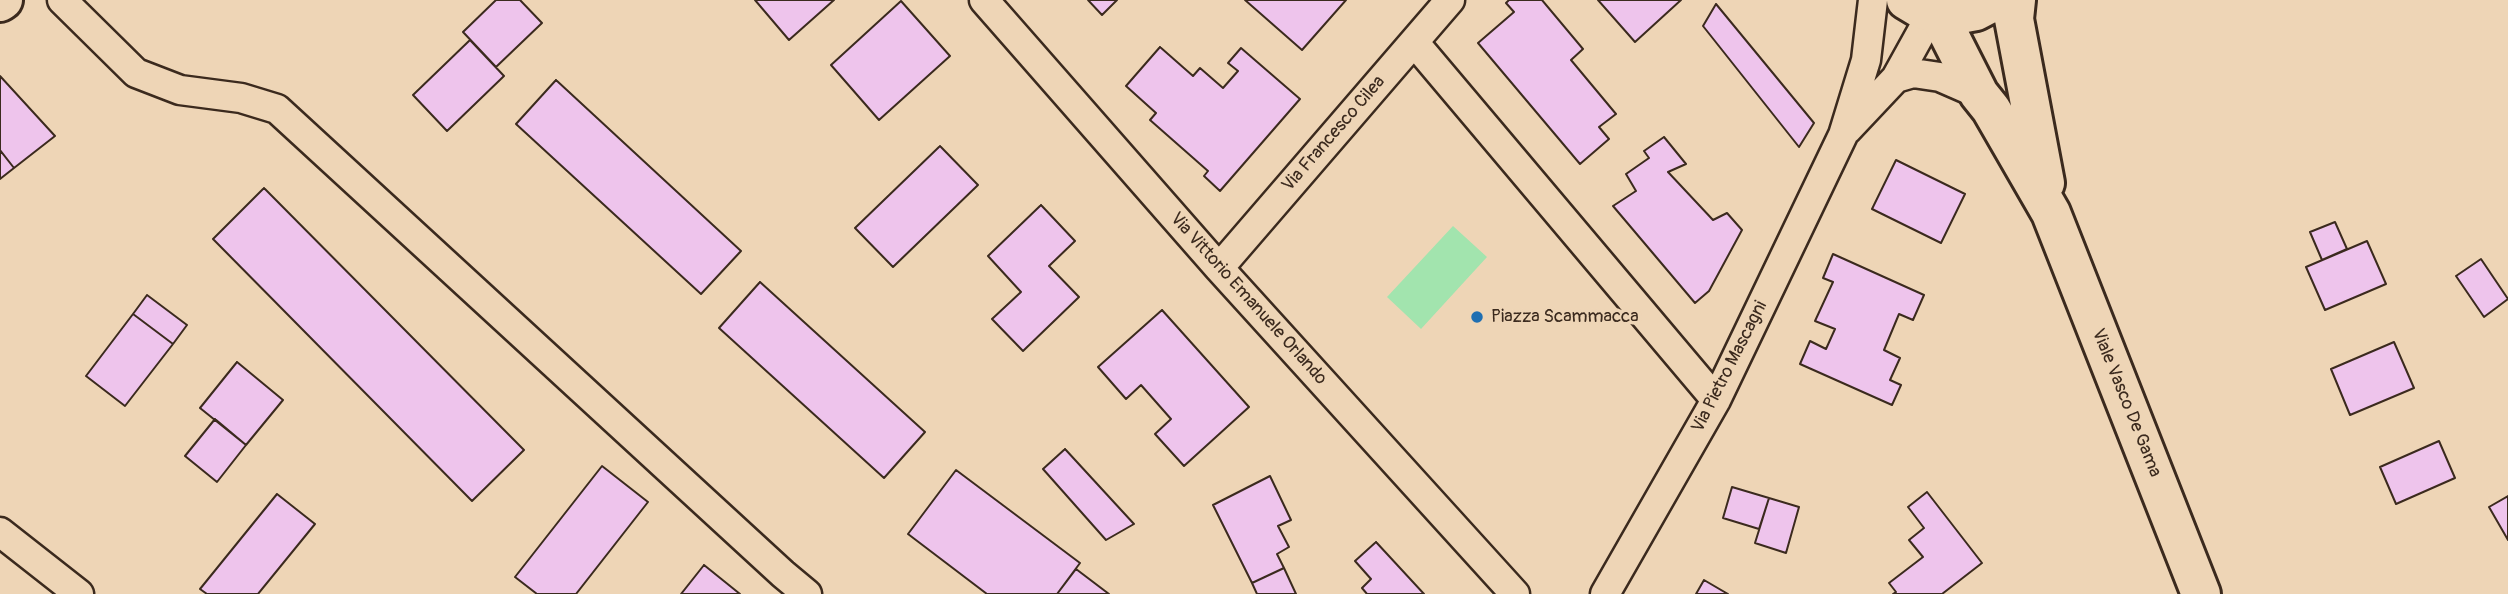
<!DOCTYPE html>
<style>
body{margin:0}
canvas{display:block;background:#eed5b6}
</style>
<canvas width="2508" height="594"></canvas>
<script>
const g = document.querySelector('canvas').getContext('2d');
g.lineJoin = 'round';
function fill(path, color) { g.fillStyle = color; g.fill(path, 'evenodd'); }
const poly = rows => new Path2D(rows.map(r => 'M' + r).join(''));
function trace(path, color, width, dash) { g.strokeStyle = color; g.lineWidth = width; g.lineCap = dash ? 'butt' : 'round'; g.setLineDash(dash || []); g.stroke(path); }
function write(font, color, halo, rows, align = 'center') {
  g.font = font + ' Pangolin,sans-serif'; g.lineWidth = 7; g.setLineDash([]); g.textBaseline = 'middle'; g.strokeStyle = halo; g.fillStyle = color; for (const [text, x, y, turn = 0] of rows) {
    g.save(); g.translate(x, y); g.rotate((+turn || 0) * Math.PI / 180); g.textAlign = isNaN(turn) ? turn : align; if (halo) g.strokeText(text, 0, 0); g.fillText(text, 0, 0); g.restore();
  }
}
fill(poly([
 [1453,226,1487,257,1421,329,1387,297]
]), '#a2e4ae');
const building = poly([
 [496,0,520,0,542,23,496,67,463,32,496,0],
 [755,0,834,0,789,40,755,0],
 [1088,0,1117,0,1102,15,1088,0],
 [1245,0,1346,0,1302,50,1245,0],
 [1509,0,1542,0,1583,49,1571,60,1616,114,1599,127,1609,139,1580,164,1478,43,1514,12,1506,3,1509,0],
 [1598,0,1681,0,1635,42,1598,0],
 [901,1,950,56,879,120,831,65,901,1],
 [1716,4,1814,123,1799,147,1703,26,1716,4],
 [470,40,504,76,447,131,413,95,470,40],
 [1160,47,1193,76,1200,68,1223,88,1238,71,1228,63,1241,48,1300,99,1220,191,1204,176,1208,171,1150,120,1156,113,1126,86,1160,47],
 [0,76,55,136,14,168,0,150,0,76],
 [556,80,741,251,701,294,516,124,556,80],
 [1664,137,1686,164,1668,172,1713,220,1727,213,1742,230,1709,291,1695,303,1613,206,1636,191,1626,174,1649,158,1644,151,1664,137],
 [940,146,978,185,893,267,855,228,940,146],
 [0,150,14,168,0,179,0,150],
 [1896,160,1965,194,1941,243,1872,209,1896,160],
 [264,188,524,450,472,501,213,239,264,188],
 [1041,205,1075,241,1049,266,1079,297,1023,351,992,319,1021,292,988,256,1041,205],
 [2335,222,2347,249,2322,260,2310,232,2335,222],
 [2367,241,2386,284,2325,310,2306,267,2367,241],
 [1833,254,1924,295,1913,320,1899,314,1884,350,1900,358,1890,380,1901,385,1892,405,1800,364,1810,341,1826,349,1835,329,1815,321,1833,282,1823,278,1833,254],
 [2481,259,2508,299,2484,317,2456,276,2481,259],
 [760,282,925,432,884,478,719,328,760,282],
 [147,295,187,325,173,344,133,314,147,295],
 [1162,310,1249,407,1184,466,1155,434,1171,419,1141,385,1126,399,1098,367,1162,310],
 [133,314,173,344,125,406,86,376,133,314],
 [2394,342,2414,388,2350,415,2331,369,2394,342],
 [237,362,283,400,246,445,200,408,237,362],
 [215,419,246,445,217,482,185,456,215,419],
 [2439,441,2455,478,2396,504,2380,467,2439,441],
 [1065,449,1134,524,1106,540,1043,469,1065,449],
 [602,466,648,502,576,594,537,594,515,577,602,466],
 [956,470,1080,563,1057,594,987,594,908,534,956,470],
 [1270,476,1291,520,1278,526,1289,547,1277,554,1284,568,1252,583,1213,505,1270,476],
 [1732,487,1769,498,1759,529,1723,518,1732,487],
 [1927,492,1982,563,1942,594,1893,594,1896,592,1889,583,1923,557,1909,540,1924,528,1908,507,1927,492],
 [277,494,315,524,258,594,207,594,200,589,277,494],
 [2508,496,2508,540,2489,507,2508,496],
 [1769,498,1799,507,1786,553,1755,543,1769,498],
 [1376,542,1424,594,1367,594,1362,588,1371,579,1355,561,1376,542],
 [704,565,740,594,681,594,704,565],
 [1284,568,1296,594,1257,594,1252,583,1284,568],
 [1076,569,1109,594,1057,594,1076,569],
 [1704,580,1728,594,1696,594,1704,580]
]);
fill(building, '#eec4ec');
trace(building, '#3b2a1e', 2);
const street = poly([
 [62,0,136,73,180,90,241,98,277,109,783,574,807,594],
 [984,0,1219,268,1515,594],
 [1414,42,1716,400],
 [1896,78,1913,73,1940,77,1979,94],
 [1847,130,1896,78,1932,13],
 [1219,268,1450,0],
 [0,532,79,594],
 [1605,594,1716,400,1843,135,1866,60,1873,0]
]);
const secondary = poly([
 [1906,0,1921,9,1949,16,1976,11,1997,0],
 [2016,0,2014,19,2045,183],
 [0,2,3,0],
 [1939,15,1979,94,1991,109,2051,213,2201,594]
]);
trace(street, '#3b2a1e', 33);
trace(secondary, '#3b2a1e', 44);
trace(street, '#eed5b6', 28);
trace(secondary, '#eed5b6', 38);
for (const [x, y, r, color] of [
 [1477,317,7,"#1f6fb2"]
]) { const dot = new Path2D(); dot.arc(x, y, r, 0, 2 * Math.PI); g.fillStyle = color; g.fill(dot); trace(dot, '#eed5b6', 2.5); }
write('18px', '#3b2a1e', '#eed5b6', [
 ["Via Francesco Cilea",1334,134,-49],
 ["Via Vittorio Emanuele Orlando",1248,299,48],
 ["Via Pietro Mascagni",1730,367,-63],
 ["Viale Vasco De Gama",2126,403,68]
]);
write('18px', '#3b2a1e', '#eed5b6', [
 ["Piazza Scammacca",1491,317]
], 'left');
</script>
